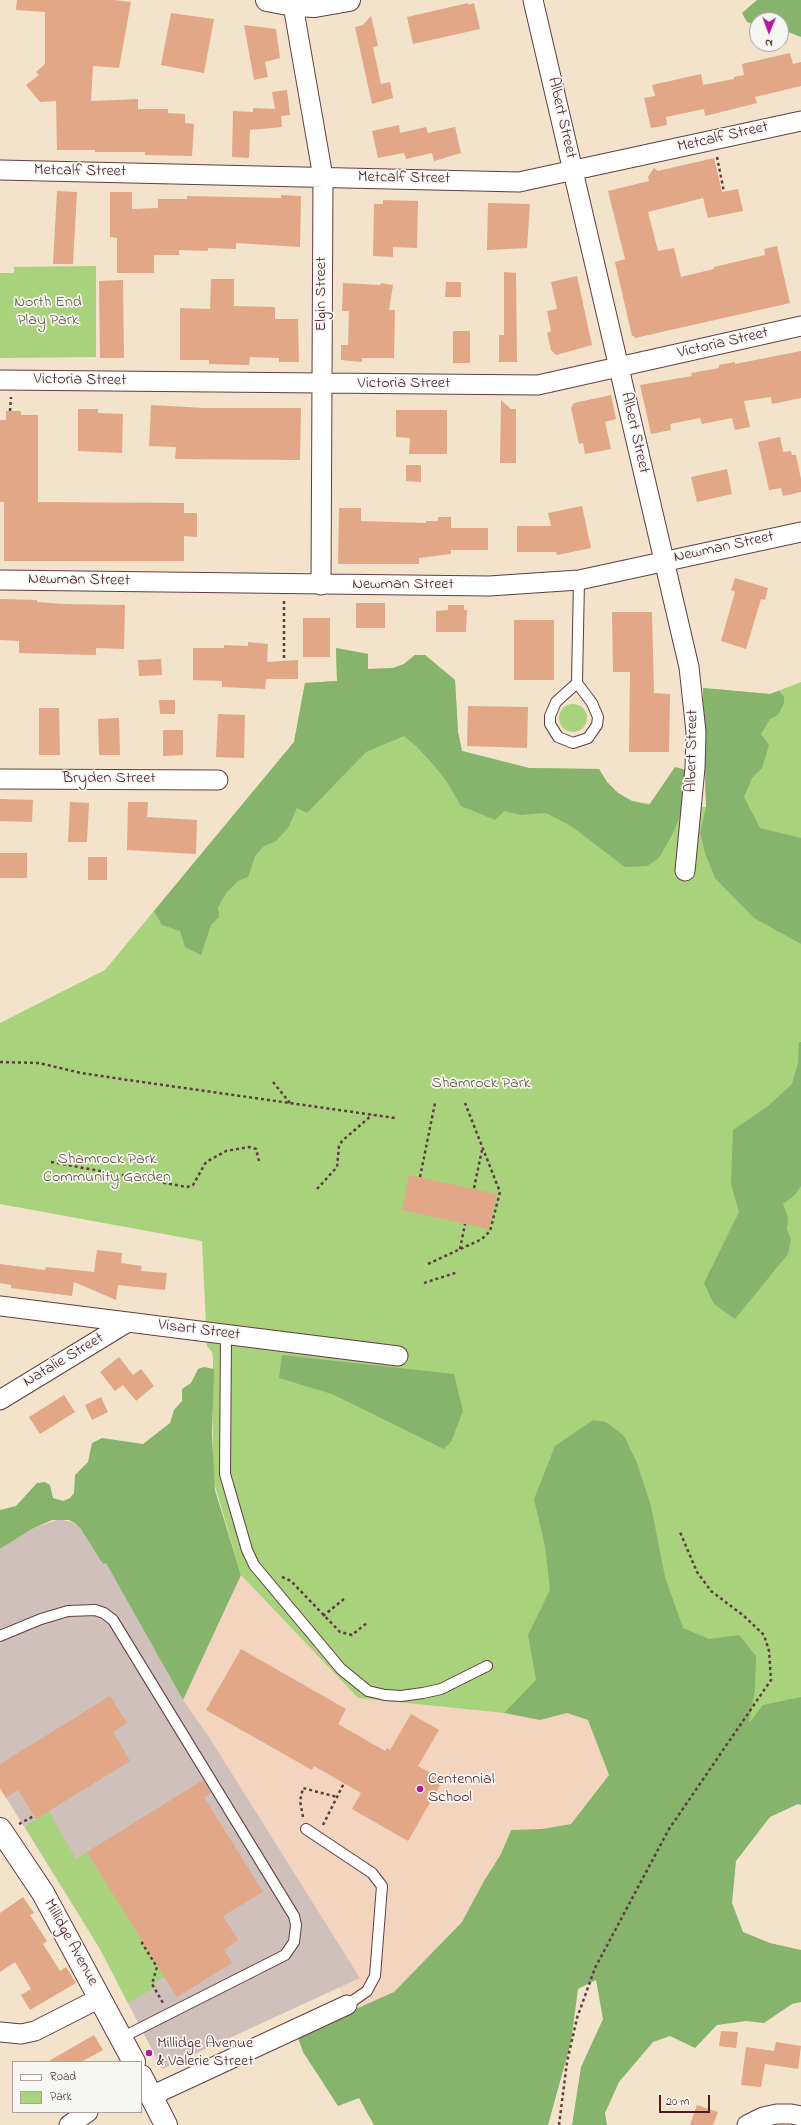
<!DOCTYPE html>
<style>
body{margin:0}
#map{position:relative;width:801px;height:2125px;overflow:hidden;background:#f2e3ca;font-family:"Indie Flower",sans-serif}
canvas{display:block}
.legend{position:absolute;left:12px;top:2061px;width:130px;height:52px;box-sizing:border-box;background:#f6f6f2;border:1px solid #b1a0a2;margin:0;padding:5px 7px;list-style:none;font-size:12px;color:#4a1f2b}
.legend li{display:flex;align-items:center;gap:8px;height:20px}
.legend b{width:20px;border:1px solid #b1a0a2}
.north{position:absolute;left:749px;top:12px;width:40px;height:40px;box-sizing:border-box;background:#f6f6f2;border:1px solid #b1a0a2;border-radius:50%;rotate:181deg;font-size:11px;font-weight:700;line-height:16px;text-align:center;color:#4a1f2b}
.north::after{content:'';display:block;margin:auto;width:14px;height:18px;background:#b5179e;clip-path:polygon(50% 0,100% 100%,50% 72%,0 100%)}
.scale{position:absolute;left:659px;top:2095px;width:51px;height:18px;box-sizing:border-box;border:2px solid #4a1f2b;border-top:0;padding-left:5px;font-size:12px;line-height:14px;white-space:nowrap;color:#4a1f2b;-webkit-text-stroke:3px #f6f6f2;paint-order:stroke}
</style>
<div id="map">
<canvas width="801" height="2125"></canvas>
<ul class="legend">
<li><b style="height:5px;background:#fff"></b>Road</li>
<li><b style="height:11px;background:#a9d27d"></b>Park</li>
</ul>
<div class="north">N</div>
<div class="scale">20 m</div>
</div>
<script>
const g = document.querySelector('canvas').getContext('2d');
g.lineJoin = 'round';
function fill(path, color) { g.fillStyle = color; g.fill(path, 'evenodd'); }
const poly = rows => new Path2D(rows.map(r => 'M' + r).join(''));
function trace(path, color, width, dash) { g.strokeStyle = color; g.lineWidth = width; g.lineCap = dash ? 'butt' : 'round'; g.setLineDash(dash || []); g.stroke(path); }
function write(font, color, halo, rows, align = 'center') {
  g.font = font + ' "Indie Flower",sans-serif'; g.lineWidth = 3.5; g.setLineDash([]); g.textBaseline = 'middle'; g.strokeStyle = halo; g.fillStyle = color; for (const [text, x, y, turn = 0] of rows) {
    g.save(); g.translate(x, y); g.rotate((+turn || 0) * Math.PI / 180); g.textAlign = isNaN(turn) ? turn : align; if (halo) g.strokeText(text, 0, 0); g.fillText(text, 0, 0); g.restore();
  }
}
fill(poly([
 [241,1575,358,1698,504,1713,540,1720,567,1713,589,1720,609,1775,571,1824,542,1829,511,1830,501,1854,484,1881,462,1922,394,1992,351,2012,339,1988,360,1978,209,1737,183,1700]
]), '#f3d4bf');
fill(poly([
 [59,1519,75,1523,87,1535,104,1564,106,1562,183,1700,209,1737,360,1978,162,2069,100,1949,0,1788,0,1549,32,1529]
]), '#cfc0bb');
fill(poly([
 [96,266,96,357,0,358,0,273,14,273,14,267],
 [336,648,368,654,368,669,393,668,404,664,415,655,425,655,455,680,458,732,462,751,529,768,599,769,607,782,618,793,632,801,677,808,706,807,703,688,770,694,801,682,801,1723,782,1736,577,1699,504,1713,358,1698,241,1575,213,1479,213,1359,212,1352,207,1346,202,1241,0,1204,0,1023,105,970,294,742,305,683,337,681],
 '559 718a14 14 0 1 1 28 0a14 14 0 1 1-28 0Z',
 [49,1811,76,1859,87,1852,165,1977,154,1983,156,1987,128,2003,100,1949,25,1826]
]), '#a9d27d');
fill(poly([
 [757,0,801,0,801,37,788,32,781,34,781,20,757,20,757,26,747,22,742,13],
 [336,648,368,654,368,669,393,668,404,664,415,655,425,655,455,680,458,732,462,751,529,768,599,769,607,782,618,793,632,801,649,805,675,767,687,770,685,805,672,835,659,858,647,866,625,867,571,826,546,813,521,815,504,811,495,820,461,806,447,782,432,763,416,746,404,736,366,752,307,813,297,808,288,828,275,842,264,846,255,856,248,877,238,881,227,892,218,907,219,917,211,925,201,955,185,947,180,931,162,925,154,911,294,742,305,683,337,681],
 [703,688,770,694,779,691,784,697,784,703,778,715,770,719,761,734,769,745,762,768,752,778,744,797,760,828,801,838,801,944,754,918,715,878,705,853,700,833,706,807],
 [799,1042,801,1042,801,1186,795,1195,783,1204,788,1217,787,1229,791,1240,788,1254,735,1319,714,1304,704,1283,739,1212,731,1184,733,1130,768,1106,792,1084,798,1063],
 [282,1355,454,1374,463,1411,451,1442,444,1449,332,1394,279,1378],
 [204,1367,214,1369,212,1435,215,1490,241,1575,183,1700,106,1563,103,1564,81,1529,75,1523,69,1520,52,1520,32,1529,0,1549,0,1510,16,1506,37,1483,45,1482,50,1485,53,1498,63,1501,70,1498,74,1493,75,1475,88,1462,92,1443,102,1438,143,1444,170,1423,174,1410,182,1401,182,1389,191,1383,198,1369],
 [593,1420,606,1422,624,1436,637,1463,651,1506,665,1577,683,1628,709,1639,739,1635,756,1656,755,1690,749,1723,763,1705,801,1697,801,1805,798,1804,770,1817,736,1861,732,1903,743,1932,770,1943,801,1950,801,2002,792,2004,764,2023,746,2021,717,2025,695,2048,670,2036,653,2042,619,2082,605,2113,607,2125,572,2125,581,2067,603,2019,596,1980,578,1989,571,2042,548,2125,374,2125,359,2098,338,2106,303,2052,297,2035,394,1992,462,1922,484,1881,501,1854,511,1830,542,1829,571,1824,609,1775,588,1720,567,1713,540,1720,504,1713,536,1680,528,1635,550,1590,545,1546,534,1499,555,1446]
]), '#86b46c');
fill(poly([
 [17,0,114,0,131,2,119,68,93,66,91,101,138,99,138,109,168,109,168,113,185,114,185,123,194,124,192,156,145,155,145,152,95,152,95,150,57,150,56,101,40,102,26,85,39,75,36,72,45,64,45,12,16,10],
 [468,3,468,5,474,3,480,29,413,44,407,17],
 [171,13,214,19,204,73,161,65],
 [371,16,378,46,373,47,381,84,390,82,393,98,372,104,355,27,363,25],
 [244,25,276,29,280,58,265,62,268,77,254,80],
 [790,53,793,64,801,62,801,86,755,97,757,103,705,116,704,109,666,117,667,125,651,128,644,98,655,96,652,85,701,74,703,85,734,79,734,77,744,75,742,64],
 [287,90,290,115,281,116,282,127,250,130,249,158,232,157,233,111,253,112,253,108,275,109,272,92],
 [399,125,400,133,426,127,428,133,455,127,461,153,434,161,432,153,406,159,404,153,378,158,372,131],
 [714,158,722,192,738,189,743,211,708,218,703,198,648,212,658,251,674,248,681,277,714,269,714,267,765,255,764,249,777,246,790,303,635,338,634,336,632,336,615,262,625,259,608,191,649,181,648,177,654,168,658,171],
 [57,191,77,192,73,264,53,264],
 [110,192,132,192,132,209,158,208,158,199,187,199,187,196,281,198,281,195,301,196,300,247,236,243,236,249,208,248,208,251,179,250,179,255,154,255,154,273,117,273,117,238,110,237],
 [383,200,418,201,417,248,393,247,393,257,373,256,374,204,383,204],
 [488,203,530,204,527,248,487,250],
 [504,272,516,273,517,362,499,362,499,335,504,335],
 [577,276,592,345,556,355,551,350,547,333,551,331,547,311,557,309,551,282],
 [211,279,234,279,234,306,275,307,275,319,298,319,299,362,279,362,279,358,250,357,249,365,209,364,209,360,180,360,180,308,210,309],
 [123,280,124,358,100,358,99,281],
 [446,282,461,282,461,297,445,297],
 [343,283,380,285,381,283,393,285,389,310,395,310,394,358,362,358,362,362,341,360,341,345,348,345,349,311,342,311],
 [453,331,470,331,470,363,453,363],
 [801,351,801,398,772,404,771,397,744,401,750,427,735,430,732,418,702,424,700,418,670,424,671,430,651,434,640,385,692,376,691,373,719,368,719,365,735,362,735,364],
 [611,395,616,419,605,422,611,449,585,454,583,443,579,444,571,408,574,403],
 [501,400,511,409,516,409,516,463,500,463],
 [151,405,204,408,301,408,300,460,175,459,176,447,149,446],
 [78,409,98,409,98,413,123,414,122,453,78,451],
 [396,410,447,410,447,454,409,454,410,438,396,437],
 [6,411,21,411,21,415,38,415,38,502,184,503,184,513,197,513,197,537,184,536,184,561,4,561,4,502,0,502,0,420,6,420],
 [780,437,783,452,791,451,792,455,796,455,801,479,801,492,783,496,781,488,769,490,758,442],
 [406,465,421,465,421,482,406,481],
 [727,469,732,494,697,502,691,477],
 [582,506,591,548,557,555,556,552,517,552,517,526,551,526,548,513],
 [339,508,361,508,361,521,426,523,426,521,438,521,438,517,451,517,451,528,488,528,488,550,451,550,451,554,419,558,419,564,338,564],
 [735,578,768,588,765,600,761,599,746,649,721,641,735,592,731,590],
 [0,599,37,600,37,602,62,604,125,605,124,649,96,648,96,655,19,653,19,641,0,640],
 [356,603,385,603,385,628,356,628],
 [448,605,464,605,464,610,467,610,466,632,436,632,436,611,448,610],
 [612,612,652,612,654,693,670,694,669,752,629,752,630,672,613,672],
 [303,618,330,618,330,657,303,657],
 [514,620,554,620,554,680,514,680],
 [248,642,268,644,267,662,298,660,298,679,266,679,265,689,222,687,222,681,193,680,193,648,224,648,224,645,248,646],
 [161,659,162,675,139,676,138,660],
 [159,700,175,700,175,714,160,714],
 [468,706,528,707,527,748,467,746],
 [39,708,59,708,60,755,39,755],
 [218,714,245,715,244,758,216,757],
 [119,718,120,755,99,755,98,719],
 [163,730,183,730,183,755,163,756],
 [0,799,33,800,32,822,0,821],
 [70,802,89,803,87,842,68,842],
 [128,802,148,802,147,817,197,820,196,854,127,850],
 [0,853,27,853,27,878,0,878],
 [88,857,107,857,107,880,88,880],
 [409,1175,497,1194,489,1229,402,1210],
 [97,1250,122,1253,121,1263,142,1266,141,1271,167,1273,165,1290,118,1285,116,1300,74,1282,72,1296,11,1288,11,1285,0,1283,0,1264,45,1270,46,1267,94,1272],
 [119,1357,133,1375,141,1369,154,1386,136,1401,123,1385,115,1391,100,1372],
 [64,1395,75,1412,40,1434,29,1417],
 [101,1397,108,1412,92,1420,85,1405],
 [241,1649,346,1709,338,1724,385,1751,387,1748,390,1750,411,1714,439,1730,418,1766,443,1780,408,1841,352,1809,361,1793,314,1766,312,1770,206,1710],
 [110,1696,127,1723,113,1732,130,1761,36,1819,18,1790,6,1798,0,1788,0,1764],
 [203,1780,211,1793,204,1797,263,1892,223,1916,238,1940,224,1950,232,1963,177,1997,87,1852],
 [23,1897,34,1913,30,1915,47,1941,43,1944,60,1971,66,1967,76,1983,30,2010,21,1995,31,1989,15,1962,0,1972,0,1913],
 [721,2031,738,2032,736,2048,719,2046],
 [94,2035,103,2050,81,2062,47,2062],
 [776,2042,801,2046,798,2069,765,2064,761,2087,741,2085,746,2047,774,2051],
 [697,2105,718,2112,713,2125,690,2125]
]), '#e1a786');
const service = poly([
 [577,683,592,703,598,717,597,725,588,738,573,743,558,737,550,724,550,716,556,702,577,683,579,580],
 [226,1335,225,1474,247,1550,254,1565,341,1669,368,1691,385,1695,401,1696,423,1693,441,1689,487,1666],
 [0,1636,41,1619,68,1611,95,1610,104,1613,113,1620,294,1916,296,1925,294,1942,285,1955,121,2038],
 [306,1829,372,1873,382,1886,375,1976,367,1991,347,2005]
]);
const minor = poly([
 [533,0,689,667,696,732,695,768,685,871],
 [293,5,323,177,321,585],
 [0,170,519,182,801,121],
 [0,380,538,385,801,326],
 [0,580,489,586,579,580,801,532],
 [0,779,218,780],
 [0,1306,398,1356],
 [0,1400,128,1322],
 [0,2032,21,2034,35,2031,100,1998],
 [151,2096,347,2005],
 [69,2125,88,2112],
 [747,2125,763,2117,777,2114,791,2114,801,2116]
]);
const tertiary = poly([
 [267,0,293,5,315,6,349,0],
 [0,1829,43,1893,134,2062],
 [141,2076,166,2125]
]);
trace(service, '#633c43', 12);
trace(minor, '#633c43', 21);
trace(tertiary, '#633c43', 24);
trace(poly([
 [717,157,724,192],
 [10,411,11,397],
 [284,601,284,661],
 [0,1062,39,1063,81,1073,128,1080,395,1118],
 [273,1082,290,1103],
 [51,1162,187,1187,193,1185,206,1162,226,1151,249,1147,256,1149,259,1161],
 [420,1177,435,1103],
 [474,1188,482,1150],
 [317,1189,337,1167,339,1146,342,1141,372,1115],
 [460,1249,465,1224],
 [428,1264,482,1239,490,1231,500,1192,465,1103],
 [424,1283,458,1272],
 [282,1577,291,1581,340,1632,352,1635,368,1622],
 [323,1616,344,1599],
 [303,1817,300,1801,303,1788,337,1797],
 [19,1824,34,1816],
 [323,1825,344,1783],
 [143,1942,142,1943,157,1967,152,1984,163,2003],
 [559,2125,567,2062,577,2018,595,1968,669,1829,771,1680,769,1651,764,1635,744,1616,711,1591,697,1572,680,1532]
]), '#633c43', 2.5, [3, 3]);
trace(service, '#fff', 10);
trace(minor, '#fff', 19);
trace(tertiary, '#fff', 22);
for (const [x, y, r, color] of [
 [420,1789,4,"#b5179e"],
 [149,2053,4,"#b5179e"]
]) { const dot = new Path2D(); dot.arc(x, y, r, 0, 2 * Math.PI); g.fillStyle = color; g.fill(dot); trace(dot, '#f6f6f2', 1.5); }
write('16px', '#4a1f2b', '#f6f6f2', [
 ["Albert Street",561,118,77],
 ["Metcalf Street",723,138,-13],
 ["Metcalf Street",80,172,1],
 ["Metcalf Street",404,179,1],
 ["Elgin Street",322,294,-90],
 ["Victoria Street",723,344,-13],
 ["Victoria Street",80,381,1],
 ["Victoria Street",404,384],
 ["Albert Street",634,433,77],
 ["Newman Street",724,548,-12],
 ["Newman Street",79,581,1],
 ["Newman Street",403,585],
 ["Albert Street",693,751,-89],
 ["Bryden Street",109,779],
 ["Visart Street",199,1331,7],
 ["Natalie Street",64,1361,-31],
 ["Millidge Avenue",70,1943,61]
]);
write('16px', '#654', '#f6f6f2', [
 ["North End",48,303],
 ["Play Park",48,321],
 ["Shamrock Park",481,1084],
 ["Shamrock Park",107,1160],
 ["Community Garden",107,1178]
]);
write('16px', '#4a1f2b', '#f6f6f2', [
 ["Centennial",428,1780],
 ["School",428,1798],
 ["Millidge Avenue",157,2044],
 ["& Valerie Street",157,2062]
], 'left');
</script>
